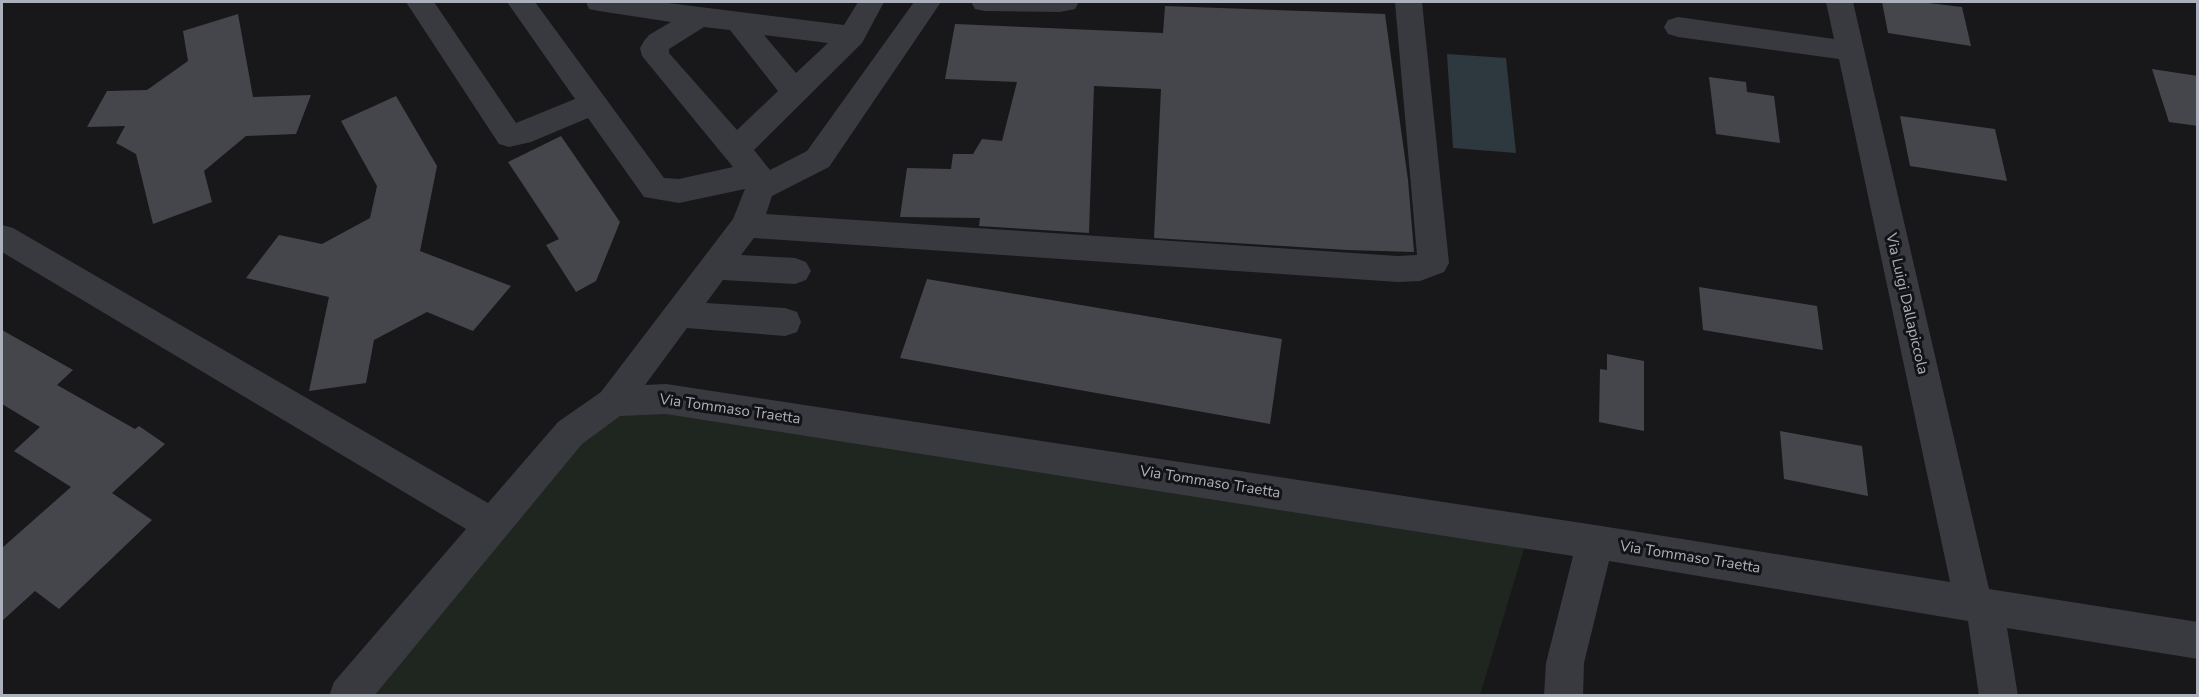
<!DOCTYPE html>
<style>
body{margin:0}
#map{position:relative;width:2199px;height:697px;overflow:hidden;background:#18181b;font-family:"Nunito Sans",sans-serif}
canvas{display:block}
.frame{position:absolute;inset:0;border:3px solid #abb0bb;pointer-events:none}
</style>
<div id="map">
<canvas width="2199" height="697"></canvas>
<div class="frame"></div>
</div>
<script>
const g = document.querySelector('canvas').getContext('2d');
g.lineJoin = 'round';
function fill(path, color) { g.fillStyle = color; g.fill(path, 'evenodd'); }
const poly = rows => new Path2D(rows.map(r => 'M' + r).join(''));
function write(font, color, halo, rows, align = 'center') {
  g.font = font + ' "Nunito Sans",sans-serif'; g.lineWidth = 6; g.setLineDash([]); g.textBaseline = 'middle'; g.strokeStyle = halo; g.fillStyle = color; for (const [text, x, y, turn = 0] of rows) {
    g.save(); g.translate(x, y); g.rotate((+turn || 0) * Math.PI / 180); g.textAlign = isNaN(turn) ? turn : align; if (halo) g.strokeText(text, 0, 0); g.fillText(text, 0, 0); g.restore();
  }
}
fill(poly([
 [613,402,1529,532,1480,695,349,696]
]), '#1e261f');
fill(poly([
 [1447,54,1506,58,1516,153,1453,148]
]), '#2e383f');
fill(poly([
 [1882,2,1920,2,1962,7,1971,46,1888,33],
 [1165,6,1385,14,1408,180,1414,252,1347,250,1154,238,1161,89,1094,86,1089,233,979,226,980,218,900,217,907,168,951,169,953,154,973,154,982,139,1002,141,1017,82,945,79,955,24,1163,33],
 [238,14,253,97,311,95,296,134,246,136,204,171,212,202,153,224,136,154,116,143,125,126,87,127,107,91,147,90,188,61,183,31],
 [2152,69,2198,76,2198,126,2169,122],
 [1709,77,1746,82,1747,92,1774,96,1780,143,1716,134],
 [396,96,437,166,420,251,511,286,473,331,427,312,374,340,366,383,309,391,329,297,246,278,279,235,322,244,370,218,377,186,341,121],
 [1900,116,1995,129,2007,181,1910,166],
 [561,136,620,222,596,281,576,292,546,245,559,239,508,162],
 [927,279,1282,339,1270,424,900,358],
 [1699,287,1817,306,1823,350,1703,330],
 [2,330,73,370,57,385,135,429,139,426,165,444,112,493,152,520,59,609,35,591,2,621,2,548,71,487,14,451,40,427,2,404],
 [1607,354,1644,361,1644,431,1599,422,1600,369,1607,370],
 [1780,431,1862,446,1868,496,1784,479]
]), '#45464b');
fill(poly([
 [406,2,434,2,516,123,575,99,507,2,535,2,664,178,679,179,733,167,642,56,640,48,644,41,649,35,671,22,599,11,589,9,586,2,660,2,844,25,858,2,884,2,862,43,754,150,770,170,807,151,914,2,941,2,829,167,772,196,766,214,1398,256,1417,255,1395,2,1422,2,1449,263,1444,272,1420,281,1398,282,754,238,741,255,795,258,806,262,811,271,806,280,795,284,723,280,706,303,785,308,797,312,801,322,797,332,785,336,687,328,645,385,666,384,1595,525,1950,582,1839,59,1678,37,1668,34,1664,27,1668,20,1678,17,1834,39,1826,2,1853,2,1989,589,2198,622,2198,659,2007,628,2018,696,1979,696,1968,621,1609,561,1584,663,1583,696,1544,696,1546,663,1573,556,666,414,620,416,582,444,374,696,329,696,334,682,466,529,2,252,2,225,13,228,488,503,558,422,601,392,733,219,745,189,679,203,644,197,588,118,531,142,509,147,499,144,406,2],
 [704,27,730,30,778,91,737,130,669,53,669,49,704,27],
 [764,35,828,43,796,73,764,35],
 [971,2,1079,2,1075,9,1060,12,985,11,975,9,971,2]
]), '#393a40');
write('15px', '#abb0bb', '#131316', [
 ["Via Luigi Dallapiccola",1906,304,77],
 ["Via Tommaso Traetta",730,410,8],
 ["Via Tommaso Traetta",1210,483,9],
 ["Via Tommaso Traetta",1690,558,9]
]);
</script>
